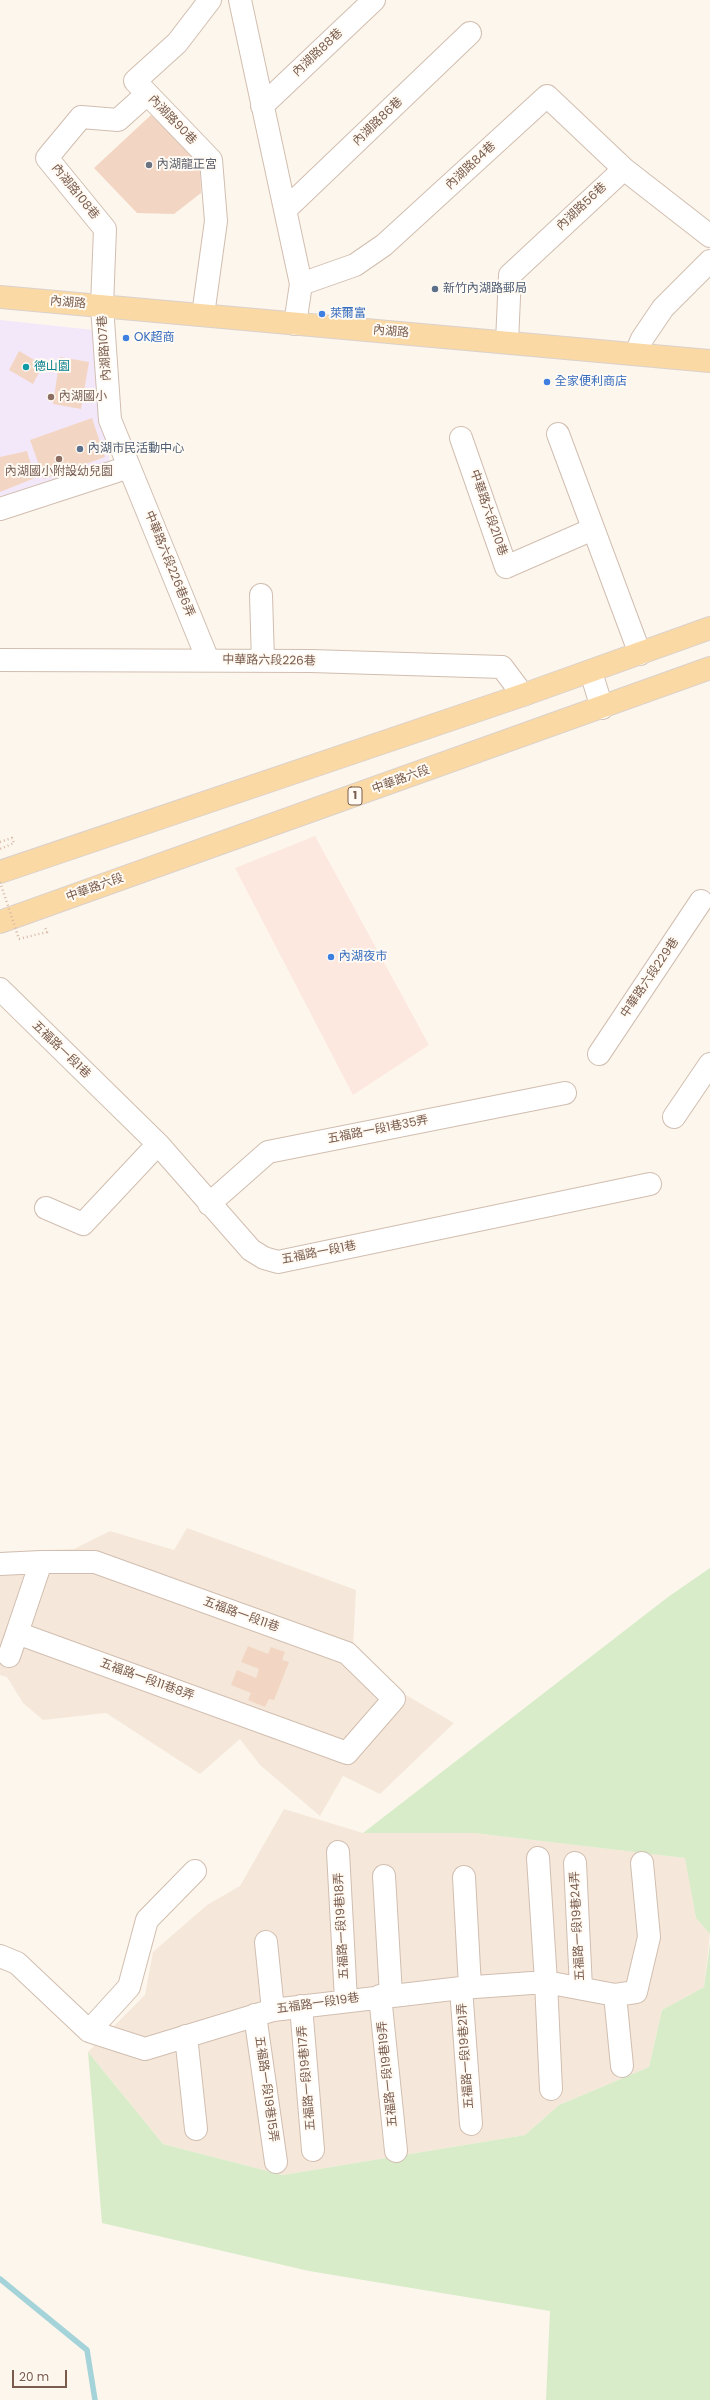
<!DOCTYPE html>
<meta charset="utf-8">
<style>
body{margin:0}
#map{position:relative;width:710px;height:2400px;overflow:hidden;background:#fdf6ec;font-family:Poppins,sans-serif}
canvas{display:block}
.scale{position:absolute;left:12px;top:2370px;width:55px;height:18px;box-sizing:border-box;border:2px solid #7a5c4d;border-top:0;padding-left:5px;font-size:12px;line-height:14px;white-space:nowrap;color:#7a5c4d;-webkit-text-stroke:3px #fffaf3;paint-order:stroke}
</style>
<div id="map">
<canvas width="710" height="2400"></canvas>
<div class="scale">20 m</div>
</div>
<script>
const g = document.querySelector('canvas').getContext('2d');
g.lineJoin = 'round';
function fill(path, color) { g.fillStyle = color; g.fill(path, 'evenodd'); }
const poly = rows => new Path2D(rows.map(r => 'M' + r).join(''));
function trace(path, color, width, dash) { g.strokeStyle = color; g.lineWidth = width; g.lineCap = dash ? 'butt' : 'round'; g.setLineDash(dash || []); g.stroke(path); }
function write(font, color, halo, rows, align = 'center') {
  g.font = font + ' Poppins,"Noto Sans TC",sans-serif'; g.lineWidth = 4; g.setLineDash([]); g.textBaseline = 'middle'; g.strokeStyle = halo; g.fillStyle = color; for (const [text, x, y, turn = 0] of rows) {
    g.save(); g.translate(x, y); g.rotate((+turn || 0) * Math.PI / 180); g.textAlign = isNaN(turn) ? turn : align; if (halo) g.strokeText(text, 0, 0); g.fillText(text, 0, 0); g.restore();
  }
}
fill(poly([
 [187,1528,356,1590,353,1648,394,1688,454,1723,380,1794,343,1776,320,1816,260,1765,240,1739,200,1774,106,1713,43,1720,23,1703,7,1677,0,1675,0,1552,74,1549,110,1531,174,1550],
 [284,1809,363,1833,474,1833,686,1858,696,1918,710,1934,704,1987,662,2010,649,2067,559,2105,525,2135,283,2175,163,2144,88,2052,145,1995,153,1952,207,1905,240,1886]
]), '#f5e8da');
fill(poly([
 [315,836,429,1045,353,1095,235,868]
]), '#fde8e0');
fill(poly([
 [0,320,94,330,110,464,0,504]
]), '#f3e8fa');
fill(poly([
 [710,1568,710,1934,696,1918,685,1858,474,1833,363,1833,668,1597],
 [710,1943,710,2400,546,2400,550,2311,309,2271,102,2223,88,2052,163,2144,283,2175,525,2135,559,2105,649,2067,662,2010,704,1987]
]), '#d8ecc9');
trace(poly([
 [0,2279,87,2350,95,2400]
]), '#a5d3da', 5.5);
fill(poly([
 [151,115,200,162,201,193,174,214,137,213,94,168],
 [19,351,43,365,33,384,9,370],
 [60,357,89,362,81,409,53,404],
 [92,418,105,457,44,479,30,440],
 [27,451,35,478,0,492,0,457],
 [248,1646,268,1654,271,1647,285,1652,282,1660,289,1662,274,1700,269,1699,265,1707,248,1700,251,1693,231,1685,237,1670,256,1678,259,1669,241,1662]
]), '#f3d5c3');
const minor = poly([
 [240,0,301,284,295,324],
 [147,94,118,120,81,117,47,158,105,229,102,306,110,420,208,660],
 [262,106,374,0],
 [285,210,470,33],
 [301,284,355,265,384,245,547,96,624,169],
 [203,315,216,221,211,160,135,81,177,43,210,0],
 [507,342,510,275,624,169,710,236],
 [636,353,642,339,663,308,710,261],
 [558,434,640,654],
 [461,438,506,567,593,529],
 [0,509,129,467],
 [261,595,263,661],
 [0,660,311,661,502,667,523,695],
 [591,672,602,708],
 [0,989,158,1144,251,1250,264,1258,278,1262,650,1184],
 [599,1054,701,901],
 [674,1117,710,1064],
 [209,1204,268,1152,565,1093],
 [46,1208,83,1224,158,1144],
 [0,1564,41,1562,95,1562,347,1653,394,1699,347,1753,17,1633,41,1562],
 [9,1656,17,1633],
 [338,1852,346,2000],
 [575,1863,581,1988],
 [384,1876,391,1995],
 [464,1877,470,1987],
 [266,1942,273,2010],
 [0,1956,17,1963,89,2031,145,2049,273,2010,461,1988,546,1982,538,1858],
 [461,1988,471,2124],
 [615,1995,622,2066],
 [380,1996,396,2151],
 [301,2006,313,2150],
 [255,2015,276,2162],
 [89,2031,129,1987,147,1920,195,1871],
 [186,2036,196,2129],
 [551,2089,546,1982,615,1995,636,1992,649,1937,642,1863]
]);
const major = poly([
 [0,297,710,361],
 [0,872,523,695,710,628],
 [0,922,710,668]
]);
trace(minor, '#d1beb0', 24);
trace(major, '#dad1cd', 24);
trace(poly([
 [0,842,12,838,14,843,0,849],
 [19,939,47,932,45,927]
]), '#d9b8a5', 2.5, [1, 3]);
trace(minor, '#fff', 22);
trace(major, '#fbd9a5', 22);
trace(poly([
 [0,882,19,939]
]), '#d9b8a5', 2.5, [1, 3]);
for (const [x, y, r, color] of [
 [149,165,4,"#6b7280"],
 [435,289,4,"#5c6f8a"],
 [322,314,4,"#3f7fe0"],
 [126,338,4,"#3f7fe0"],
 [26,367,4,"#0f9aa8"],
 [547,382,4,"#3f7fe0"],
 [51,397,4,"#8d6e63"],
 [80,449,4,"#5c6f8a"],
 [59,459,4,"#8d6e63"],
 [331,957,4,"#3f7fe0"]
]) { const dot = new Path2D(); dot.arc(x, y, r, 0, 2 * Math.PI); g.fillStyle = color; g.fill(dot); trace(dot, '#fffaf3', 1.5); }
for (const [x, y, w] of [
 [355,796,14]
]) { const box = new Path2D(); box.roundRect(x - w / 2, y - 9, w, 18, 3); g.fillStyle = '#fffaf3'; g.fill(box); trace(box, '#7a5c4d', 1); }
write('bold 11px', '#7a5c4d', null, [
 ["1",355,796]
]);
write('12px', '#7a5c4d', '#fffaf3', [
 ["內湖路88巷",318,53,-43],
 ["內湖路90巷",172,120,46],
 ["內湖路86巷",378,122,-44],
 ["內湖路84巷",471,166,-43],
 ["內湖路108巷",75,192,51],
 ["內湖路56巷",582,207,-43],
 ["內湖路",68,303,5],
 ["內湖路",391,332,5],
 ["內湖路107巷",105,348,-94],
 ["中華路六段210巷",488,513,71],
 ["中華路六段226巷6弄",169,564,68],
 ["中華路六段226巷",269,661,1],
 ["中華路六段",401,780,-20],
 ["中華路六段",95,888,-20],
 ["中華路六段229巷",650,978,-56],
 ["五福路一段1巷",61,1050,44],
 ["五福路一段1巷35弄",378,1130,-11],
 ["五福路一段1巷",319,1253,-11],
 ["五福路一段11巷",241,1615,20],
 ["五福路一段11巷8弄",147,1680,20],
 ["五福路一段19巷18弄",342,1926,-93],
 ["五福路一段19巷24弄",578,1926,-93],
 ["五福路一段19巷",318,2004,-8],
 ["五福路一段19巷21弄",466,2056,-94],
 ["五福路一段19巷19弄",388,2074,-96],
 ["五福路一段19巷17弄",307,2078,-95],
 ["五福路一段19巷15弄",266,2089,82]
]);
write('12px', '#5b616d', '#fffaf3', [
 ["內湖龍正宮",157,165]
], 'left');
write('12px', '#4e5e75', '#fffaf3', [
 ["新竹內湖路郵局",443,289],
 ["內湖市民活動中心",88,449]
], 'left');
write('12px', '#366cbe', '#fffaf3', [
 ["萊爾富",330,314],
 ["OK超商",134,338],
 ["全家便利商店",555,382],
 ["內湖夜市",339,957]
], 'left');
write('12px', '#0d838f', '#fffaf3', [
 ["德山園",34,367]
], 'left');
write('12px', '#785e54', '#fffaf3', [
 ["內湖國小",59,397],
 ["內湖國小附設幼兒園",59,472,"center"]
], 'left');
</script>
